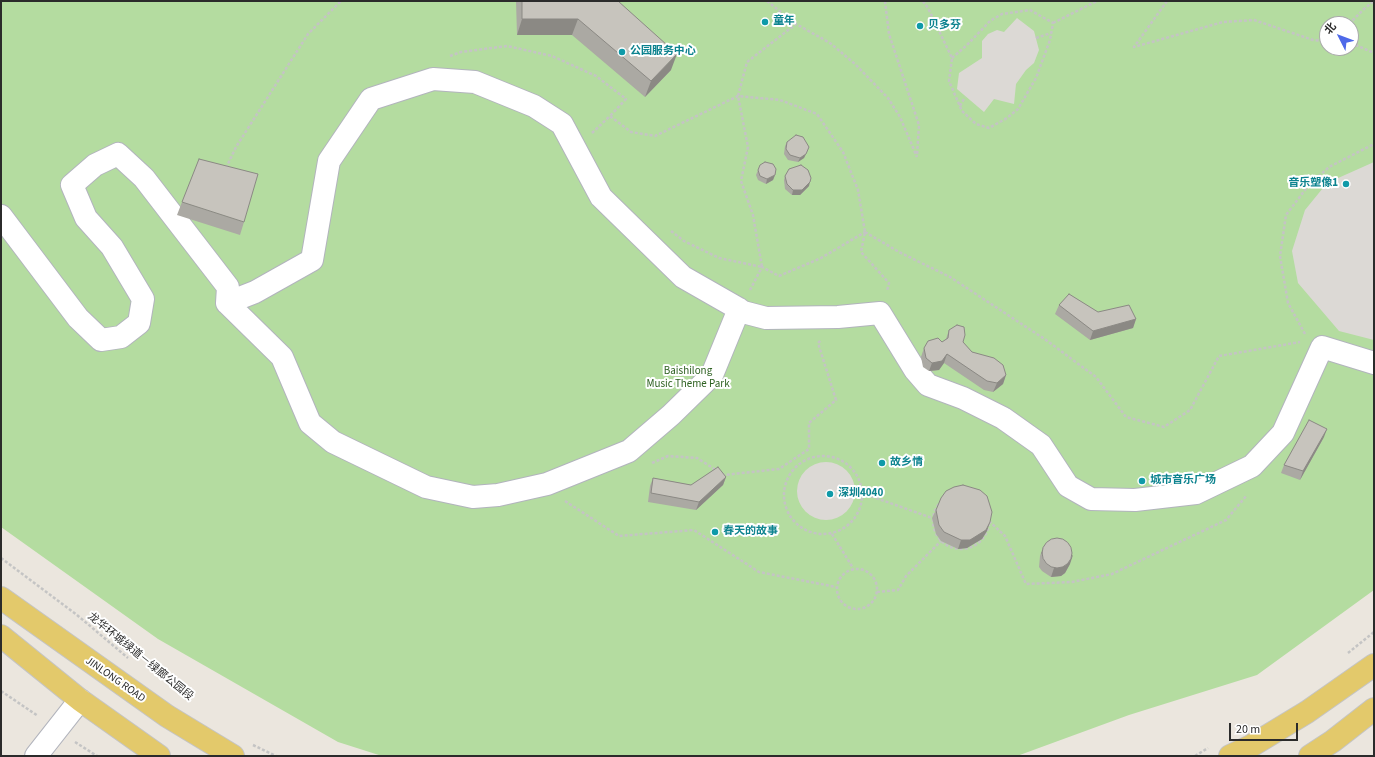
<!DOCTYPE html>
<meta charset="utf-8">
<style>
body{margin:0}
#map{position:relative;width:1375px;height:757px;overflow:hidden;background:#ebe6de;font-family:"Source Sans 3","Noto Sans SC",sans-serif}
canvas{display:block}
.frame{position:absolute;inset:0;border:2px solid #2b2b2b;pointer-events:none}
.north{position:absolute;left:1319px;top:16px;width:40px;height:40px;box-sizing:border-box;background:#fff;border:1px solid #aaa;border-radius:50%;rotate:312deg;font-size:11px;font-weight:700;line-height:16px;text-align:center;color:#2b2b2b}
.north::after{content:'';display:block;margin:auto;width:14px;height:18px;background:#4e69e9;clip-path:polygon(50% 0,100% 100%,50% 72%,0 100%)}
.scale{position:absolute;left:1229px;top:723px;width:69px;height:18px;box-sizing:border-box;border:2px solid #2b2b2b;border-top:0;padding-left:5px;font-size:12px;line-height:14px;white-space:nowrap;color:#2b2b2b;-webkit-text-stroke:3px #fff;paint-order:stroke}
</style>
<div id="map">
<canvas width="1375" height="757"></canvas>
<div class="frame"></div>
<div class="north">北</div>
<div class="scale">20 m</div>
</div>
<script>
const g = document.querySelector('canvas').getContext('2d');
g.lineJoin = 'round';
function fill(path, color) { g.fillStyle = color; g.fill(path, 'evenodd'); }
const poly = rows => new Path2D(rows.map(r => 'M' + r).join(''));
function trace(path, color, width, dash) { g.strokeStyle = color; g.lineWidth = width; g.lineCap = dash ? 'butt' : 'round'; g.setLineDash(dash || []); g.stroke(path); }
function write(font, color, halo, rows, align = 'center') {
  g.font = font + ' "Source Sans 3","Noto Sans SC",sans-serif'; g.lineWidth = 4; g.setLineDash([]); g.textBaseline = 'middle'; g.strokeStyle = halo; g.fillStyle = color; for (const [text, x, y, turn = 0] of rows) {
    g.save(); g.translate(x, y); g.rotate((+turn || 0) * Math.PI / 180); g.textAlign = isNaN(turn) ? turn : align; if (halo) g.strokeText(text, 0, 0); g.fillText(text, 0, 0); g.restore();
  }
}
fill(poly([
 [1,1,1374,1,1374,590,1257,675,1129,715,1017,756,382,756,338,742,158,639,1,527],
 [1327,24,1351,24,1351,48,1327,48]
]), '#b4dca0');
fill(poly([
 [1017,18,1034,31,1039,50,1034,63,1026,70,1016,84,1014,104,994,99,984,112,957,89,959,73,982,58,982,41,988,34,997,30,1004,32],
 [1374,162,1374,340,1339,331,1298,283,1292,251,1305,210,1327,183],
 '797 491a29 29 0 1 1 58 0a29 29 0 1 1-58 0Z'
]), '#dcd9d5');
const minor = poly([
 [1,216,78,318,101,340,121,337,139,323,143,299,112,247,86,218,72,185,95,165,118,154,144,178,228,287,227,303,282,357,310,423,333,442,426,487,473,497,498,495,547,484,629,451,671,415,712,375,739,309,743,312,766,318,838,317,880,313,915,370,928,385,963,398,1003,418,1041,445,1068,486,1091,499,1135,500,1196,493,1252,466,1283,433,1322,347,1374,363],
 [227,303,255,292,312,260,329,161,371,99,433,79,475,82,534,106,562,124,601,197,683,277,739,309],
 [36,756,80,700]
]);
const major = poly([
 [1,598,167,716,233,756],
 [1,636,80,700,159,756],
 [1230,756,1251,746,1307,712,1374,665],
 [1310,756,1333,741,1374,709]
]);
trace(minor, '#b2b4bd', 24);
trace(major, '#c4c4c4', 24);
trace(poly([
 [767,1,796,24],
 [885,1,889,34,919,125,917,156],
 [923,1,928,8,952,58,949,81,962,111,976,124,989,128,1007,118,1018,109,1036,78,1050,40,1053,23],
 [1167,1,1134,47,1223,22,1254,20,1313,40,1327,41],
 [1053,23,1097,1],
 [1349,24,1364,9,1374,1],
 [1036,38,1051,33],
 [1351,43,1374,53],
 [450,56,461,52,507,46,552,56,596,76,626,99,610,116],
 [952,58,967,45,990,21,1002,14,1030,10,1053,23],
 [960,106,965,97],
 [592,133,610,116,631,132,655,136,738,96,780,100,817,114,843,152,858,190,865,232,861,252,889,283,887,291],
 [226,168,236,147,308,34,341,1],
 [671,231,684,241,719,258,762,267,753,215,741,181,748,147,738,96,747,62,796,24,830,43,855,64,888,98,900,117,917,157],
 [865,232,899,252,950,277,1046,340,1096,377,1126,417,1164,427,1190,410,1219,356,1300,342],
 [750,290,762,267,779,276,821,258,865,232],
 [1305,334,1288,303,1280,256,1286,215,1308,186,1329,167,1374,144],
 '784 495a39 39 0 1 1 78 0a39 39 0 1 1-78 0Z',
 [652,463,668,456,697,458,716,470],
 [722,474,724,475,779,469,809,449,809,423,836,400,818,343,821,340],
 [862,493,932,518],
 '933 521a28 28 0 1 1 56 0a28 28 0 1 1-56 0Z',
 [565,501,619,536,694,530,759,572,836,587],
 [989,521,1005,536,1026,584,1072,582,1112,574,1226,520,1247,495],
 [832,534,853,568],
 [1,558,77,615,128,658],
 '837 589a20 20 0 1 1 40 0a20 20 0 1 1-40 0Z',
 [877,592,898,590,906,576,941,541],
 [1348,653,1374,632],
 [1,691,38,716],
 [75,742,97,756],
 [253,745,276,756],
 [1195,756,1208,748]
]), '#c4c4c4', 2.5, [3, 2]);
trace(minor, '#fff', 22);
trace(major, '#e3c96b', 22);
fill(poly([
 [516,1,618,1,671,70,645,97,572,35,517,35],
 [787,142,809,147,804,158,798,162,788,160,784,154,785,146],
 [760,165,775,175,773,180,766,184,758,180,756,175],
 [785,176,809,186,800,195,792,195,785,189,784,180],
 [182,202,244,222,240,235,177,215],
 [1059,305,1136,319,1133,328,1090,340,1055,314],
 [949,330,972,352,1006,375,1003,384,993,392,984,390,944,363,939,370,929,371,923,367,921,357,924,348,942,342,946,339],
 [1324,437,1300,480,1281,473,1284,465],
 [726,477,723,485,696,510,648,502,650,486,653,478,691,485],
 [936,510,987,531,982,539,967,548,958,549,941,541,936,534,932,518],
 [1043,547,1070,564,1065,573,1061,576,1051,577,1042,571,1039,567,1040,556]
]), '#aba9a3');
fill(poly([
 [522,19,578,19,572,35,517,35],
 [677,54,671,70,645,97,651,81],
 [806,154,804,158,798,162,800,158],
 [775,175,773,180,766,184,767,179],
 [810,182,809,186,800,195,792,195,793,190],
 [1136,319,1133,328,1090,340,1093,331],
 [947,354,944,363,939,370,929,371,932,363],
 [1006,375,1003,384,993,392,997,383],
 [1327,429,1324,437,1300,480,1303,471],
 [726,477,723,485,696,510,699,502],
 [990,522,987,531,982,539,967,548,958,549,961,540],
 [1073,555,1070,564,1065,573,1061,576,1051,577,1054,568]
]), '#8b8984');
const building = poly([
 [522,1,618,1,677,54,651,81,578,19,522,19,522,1],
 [796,135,803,137,809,147,806,154,800,158,790,155,786,149,787,142,796,135],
 [199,159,258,174,244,222,182,202,199,159],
 [765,162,773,164,776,169,775,175,767,179,760,176,758,170,760,165,765,162],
 [801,165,808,170,811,178,810,182,802,190,793,190,787,184,785,176,789,169,801,165],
 [1069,294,1098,312,1129,305,1136,319,1093,331,1059,305,1069,294],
 [957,325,964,327,965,335,963,342,972,352,994,358,1003,365,1006,375,997,383,987,381,947,354,942,361,932,363,926,358,924,348,928,341,938,338,942,342,948,338,949,330,957,325],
 [1309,420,1327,429,1303,471,1284,465,1309,420],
 [718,467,726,477,699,502,651,493,653,478,691,485,718,467],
 [963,485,980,490,987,496,992,512,990,522,986,530,970,540,961,540,944,532,939,525,936,510,941,498,946,491,954,487,963,485],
 '1042 553a15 15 0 1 1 30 0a15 15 0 1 1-30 0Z'
]);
fill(building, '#c7c4bd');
trace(building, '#8b8984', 1);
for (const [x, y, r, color] of [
 [765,22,4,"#0f9aa8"],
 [920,26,4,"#0f9aa8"],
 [622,52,4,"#0f9aa8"],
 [1346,184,4,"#0f9aa8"],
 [882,463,4,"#0f9aa8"],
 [1142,481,4,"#0f9aa8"],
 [830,494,4,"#0f9aa8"],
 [715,532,4,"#0f9aa8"]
]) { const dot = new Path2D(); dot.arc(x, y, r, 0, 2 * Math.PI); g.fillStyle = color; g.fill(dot); trace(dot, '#fff', 1.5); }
write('bold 11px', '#0d838f', '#fff', [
 ["童年",773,22],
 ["贝多芬",928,26],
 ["公园服务中心",630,52],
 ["音乐塑像1",1338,184,"right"],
 ["故乡情",890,463],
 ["城市音乐广场",1150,481],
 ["深圳4040",838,494],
 ["春天的故事",723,532]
], 'left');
write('11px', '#2e6121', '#fff', [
 ["Baishilong",688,372],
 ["Music Theme Park",688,385]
]);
write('11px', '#2b2b2b', '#fff', [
 ["龙华环城绿道－绿廊公园段",140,657,39],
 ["JINLONG ROAD",115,680,35]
]);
</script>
